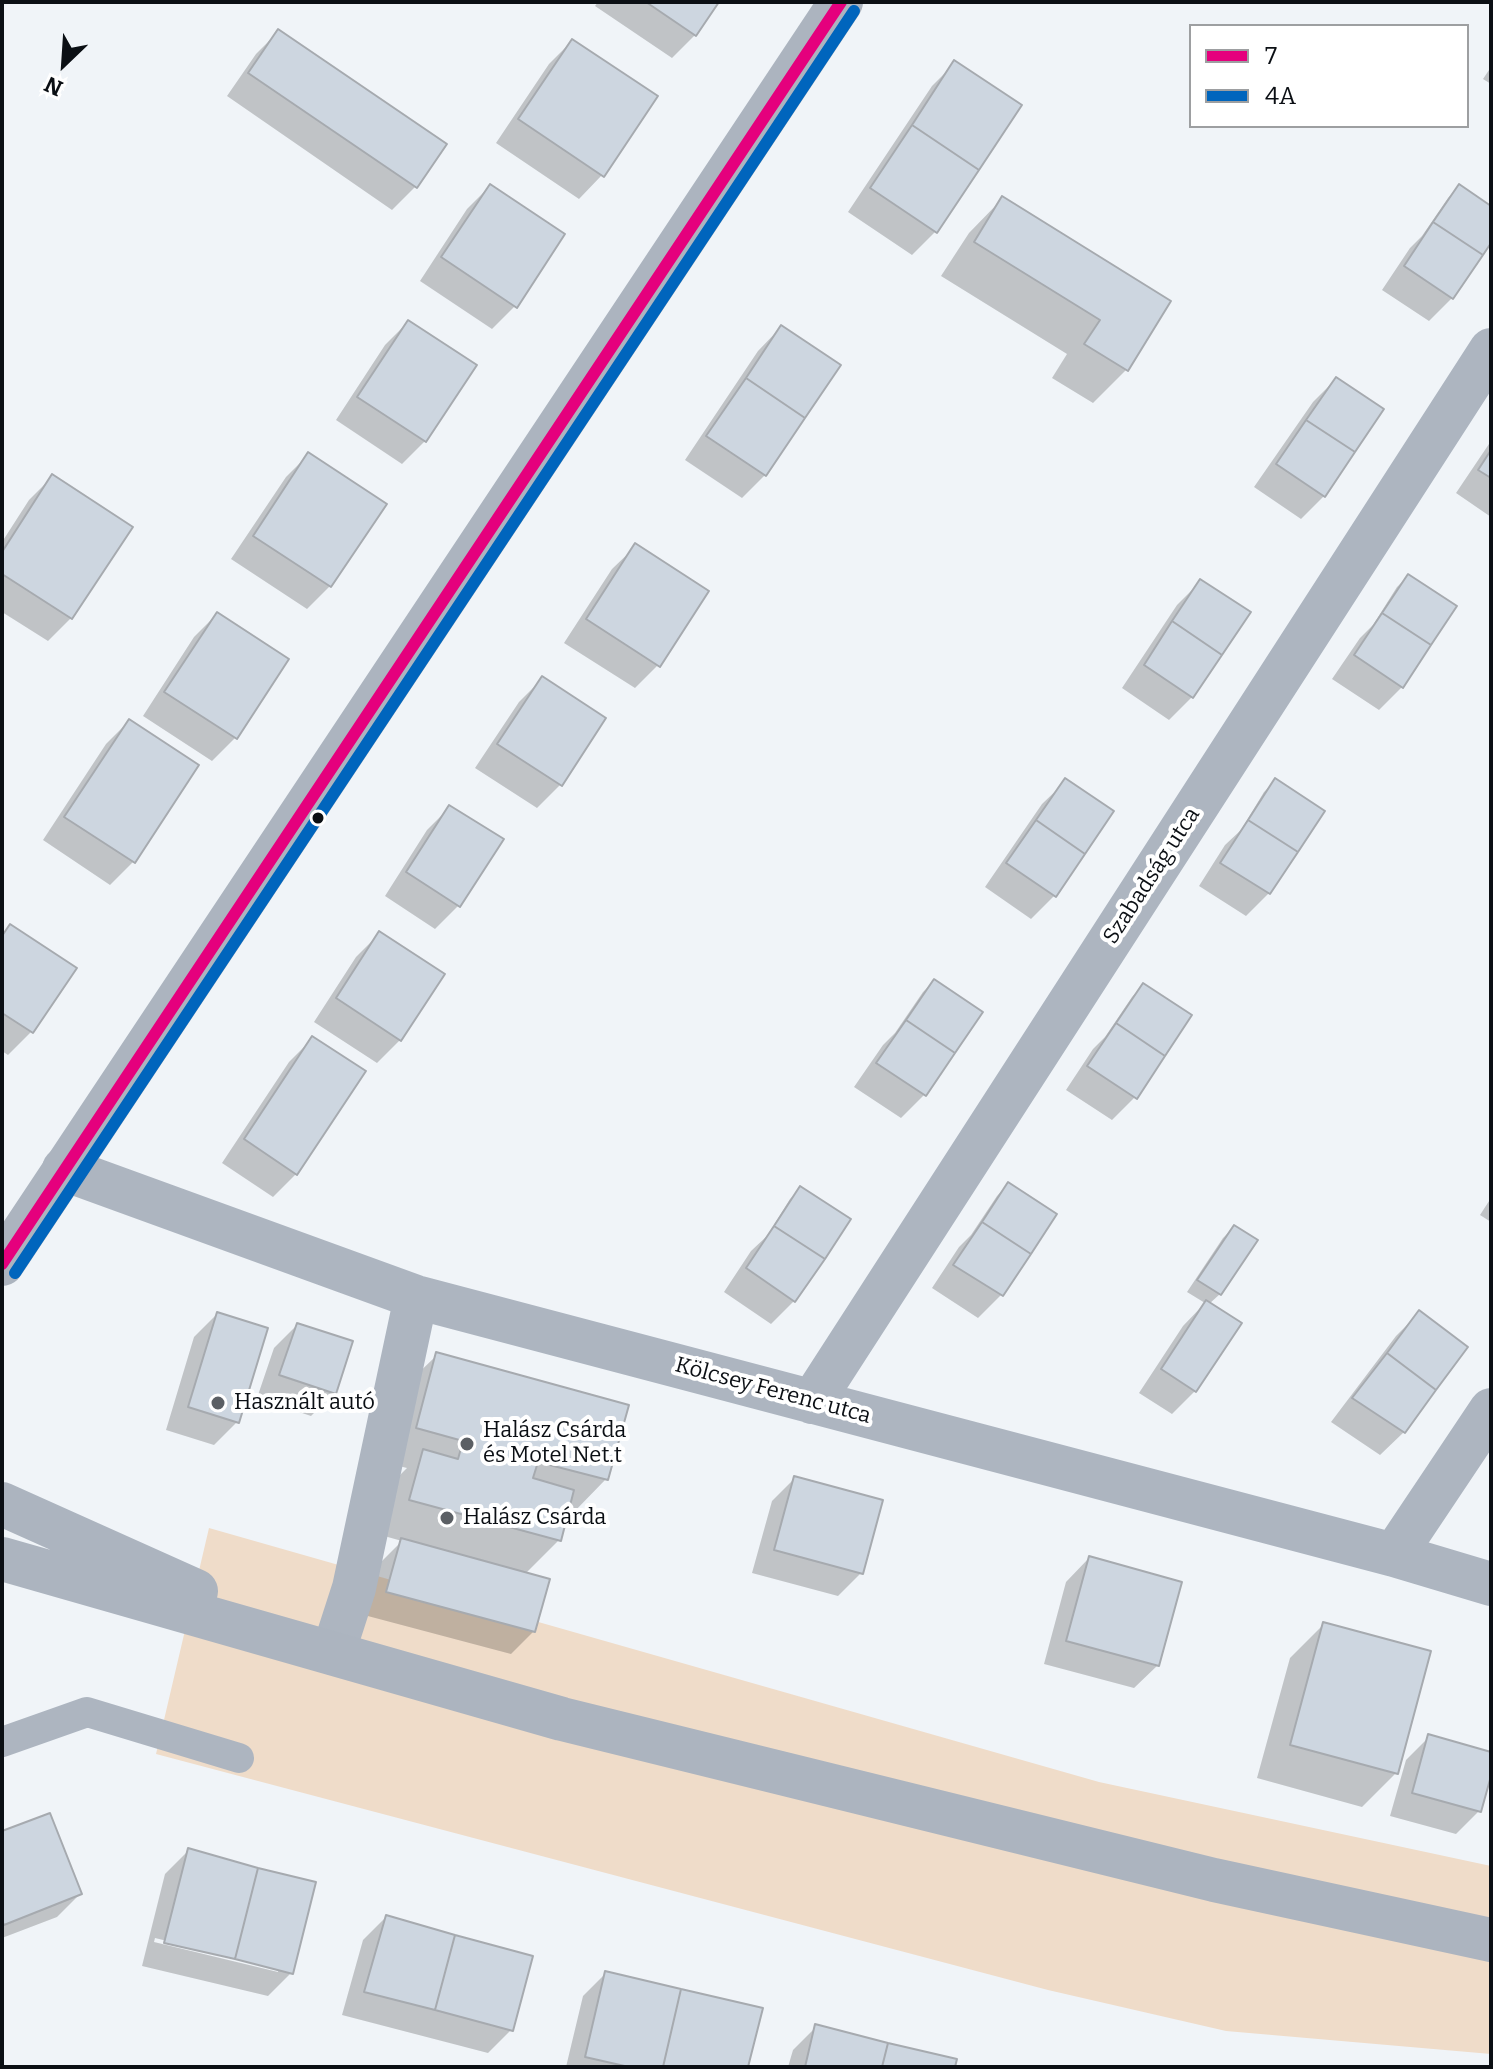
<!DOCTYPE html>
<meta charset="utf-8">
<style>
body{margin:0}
#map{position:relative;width:1493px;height:2069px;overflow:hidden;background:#f0f4f8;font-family:Bitter,serif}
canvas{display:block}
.frame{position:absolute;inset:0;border:4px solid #0b0f14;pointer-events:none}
.legend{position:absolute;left:1189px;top:24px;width:280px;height:104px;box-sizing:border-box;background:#fff;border:2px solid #9d9fa1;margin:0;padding:10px 14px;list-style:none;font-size:24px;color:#0b0f14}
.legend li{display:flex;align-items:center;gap:16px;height:40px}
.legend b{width:40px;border:2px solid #9d9fa1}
.north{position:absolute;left:24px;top:24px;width:80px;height:80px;-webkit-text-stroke:6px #fff;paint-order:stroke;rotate:205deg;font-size:22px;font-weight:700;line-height:32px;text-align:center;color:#0b0f14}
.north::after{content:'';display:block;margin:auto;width:28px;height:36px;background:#0b0f14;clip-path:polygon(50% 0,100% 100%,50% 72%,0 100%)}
</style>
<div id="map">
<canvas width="1493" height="2069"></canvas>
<div class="frame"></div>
<ul class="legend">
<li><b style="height:10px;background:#e5007d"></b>7</li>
<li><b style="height:10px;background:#0065bd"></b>4A</li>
</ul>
<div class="north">N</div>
</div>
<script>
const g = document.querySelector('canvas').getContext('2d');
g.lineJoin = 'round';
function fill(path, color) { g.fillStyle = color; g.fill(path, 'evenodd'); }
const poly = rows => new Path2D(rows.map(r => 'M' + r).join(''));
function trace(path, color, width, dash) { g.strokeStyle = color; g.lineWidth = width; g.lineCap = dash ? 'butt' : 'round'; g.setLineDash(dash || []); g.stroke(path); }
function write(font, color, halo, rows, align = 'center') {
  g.font = font + ' Bitter,serif'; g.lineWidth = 8; g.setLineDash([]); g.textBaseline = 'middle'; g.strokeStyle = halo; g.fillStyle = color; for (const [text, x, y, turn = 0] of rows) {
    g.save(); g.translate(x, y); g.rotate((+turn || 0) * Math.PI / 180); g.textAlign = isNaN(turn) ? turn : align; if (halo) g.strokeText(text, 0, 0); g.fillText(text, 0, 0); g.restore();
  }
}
fill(poly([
 [209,1528,1099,1782,1491,1866,1491,2054,1226,2031,1048,1990,156,1754]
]), '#efdcc9');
fill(poly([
 [598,2,716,2,695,35,672,58,595,6],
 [279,31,444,145,415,187,392,210,227,96,256,54],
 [572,41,602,175,579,199,496,143,549,64],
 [955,63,1019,106,935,232,912,255,848,212,932,86],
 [1491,67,1491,84,1483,79],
 [490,186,515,306,492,329,420,281,467,209],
 [1459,186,1491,209,1491,240,1452,298,1429,321,1382,290,1410,248,1422,236,1448,198],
 [1002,199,1169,302,1126,370,1093,403,1052,378,1067,354,941,276,969,233],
 [408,322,425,441,402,464,336,420,385,345],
 [781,327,765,475,742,498,685,460,758,351],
 [1336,379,1324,496,1301,519,1254,487,1313,402],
 [1491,441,1491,517,1456,493],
 [309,454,384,505,330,586,307,609,231,559,286,477],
 [52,477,71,618,48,641,2,612,2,542,29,500],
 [636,546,658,665,635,688,564,643,612,569],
 [1408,576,1402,687,1379,710,1332,679,1360,638,1373,625,1397,587],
 [1200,582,1192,697,1169,720,1122,688,1177,605],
 [217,614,235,738,212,761,143,716,194,637],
 [542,679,560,785,537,808,475,768,519,702],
 [129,721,133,862,110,885,43,840,106,744],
 [1066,781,1054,896,1031,919,985,887,1042,804],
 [1275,781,1269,893,1246,916,1199,886,1225,845,1241,830,1264,792],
 [450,807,501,840,458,906,435,929,385,896,427,830],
 [11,926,74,968,31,1032,8,1055,2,1051,2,935],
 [379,934,400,1040,377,1063,314,1022,356,957],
 [934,981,980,1012,924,1095,901,1118,854,1087,883,1045,895,1033,923,992],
 [1143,985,1135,1097,1112,1120,1066,1090,1093,1049,1105,1037,1132,997],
 [312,1039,296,1174,273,1197,222,1163,289,1062],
 [1008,1184,1001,1295,978,1318,932,1288,959,1247,971,1235,997,1196],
 [801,1188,794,1301,771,1324,724,1292,751,1251,767,1236,790,1199],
 [1491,1198,1491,1222,1480,1215],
 [1234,1227,1255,1241,1220,1294,1209,1304,1195,1391,1172,1414,1139,1393,1183,1326,1205,1303,1187,1292,1223,1238],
 [1419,1313,1465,1348,1404,1432,1380,1455,1331,1422,1396,1336],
 [217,1314,237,1422,214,1445,166,1430,194,1337],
 [297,1325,334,1393,311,1416,257,1398,274,1348],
 [437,1355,606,1479,573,1513,567,1511,559,1540,525,1574,534,1631,511,1654,364,1615,379,1564,402,1541,377,1534,390,1485,407,1468,383,1462,403,1388],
 [795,1478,861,1573,838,1596,752,1573,772,1501],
 [1089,1558,1158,1665,1134,1688,1044,1664,1066,1582],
 [1324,1624,1396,1773,1362,1807,1257,1778,1290,1658],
 [1429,1737,1491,1754,1491,1768,1479,1811,1456,1834,1390,1816,1406,1760],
 [2,1833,80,1894,57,1917,2,1938],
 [188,1851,291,1973,268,1996,142,1966,165,1874],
 [155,1938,278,1968,278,1972,154,1942],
 [386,1917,511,2030,488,2053,342,2015,363,1940],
 [606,1973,746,2067,566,2067,583,1996],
 [816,2027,953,2067,788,2067,793,2050]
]), '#0003');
const building = poly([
 [646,2,719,2,696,36,646,2],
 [278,29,447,144,417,188,248,73,278,29],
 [572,39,658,96,604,177,518,119,572,39],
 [954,60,1022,105,979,170,912,125,954,60],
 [912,125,979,170,937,233,870,188,912,125],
 [490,184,565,234,517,308,441,257,490,184],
 [1459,184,1491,206,1491,243,1483,255,1433,222,1459,184],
 [1002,196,1171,301,1128,371,1084,344,1100,320,974,242,1002,196],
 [1433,222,1483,255,1453,299,1404,266,1433,222],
 [408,320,477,365,426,442,357,397,408,320],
 [781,325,841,365,805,418,746,378,781,325],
 [1336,377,1384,409,1355,452,1306,420,1336,377],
 [746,378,805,418,766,476,706,436,746,378],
 [1306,420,1355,452,1325,497,1276,464,1306,420],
 [1491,450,1491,478,1478,470,1491,450],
 [308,452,387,504,331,587,253,536,308,452],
 [52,474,133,527,72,619,2,574,2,552,52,474],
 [635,543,709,591,660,667,586,619,635,543],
 [1408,574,1457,606,1431,645,1382,613,1408,574],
 [1200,579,1251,612,1222,655,1172,621,1200,579],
 [217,612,289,659,237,739,164,692,217,612],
 [1382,613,1431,645,1403,688,1354,655,1382,613],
 [1172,621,1222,655,1193,698,1144,665,1172,621],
 [542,676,606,718,562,786,497,744,542,676],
 [129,719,199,765,135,863,64,817,129,719],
 [1065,778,1114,811,1085,854,1036,820,1065,778],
 [1275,778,1325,811,1298,852,1248,820,1275,778],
 [449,805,504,839,460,907,406,872,449,805],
 [1036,820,1085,854,1056,897,1006,863,1036,820],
 [1248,820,1298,852,1270,894,1220,863,1248,820],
 [10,924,77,968,33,1033,2,1013,2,936,10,924],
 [379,931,445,974,401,1041,336,998,379,931],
 [934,979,983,1012,955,1053,906,1020,934,979],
 [1143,983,1192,1015,1165,1056,1116,1023,1143,983],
 [906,1020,955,1053,926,1096,876,1063,906,1020],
 [1116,1023,1165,1056,1137,1099,1087,1066,1116,1023],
 [312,1036,366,1071,297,1175,244,1139,312,1036],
 [1008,1182,1057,1214,1031,1254,982,1222,1008,1182],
 [800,1186,851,1219,825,1259,774,1226,800,1186],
 [982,1222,1031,1254,1003,1296,953,1265,982,1222],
 [1234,1225,1258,1240,1221,1295,1197,1280,1234,1225],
 [774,1226,825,1259,795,1302,746,1268,774,1226],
 [1206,1300,1242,1323,1196,1392,1161,1369,1206,1300],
 [1419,1310,1468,1347,1436,1390,1387,1353,1419,1310],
 [217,1312,268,1328,239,1423,188,1407,217,1312],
 [297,1323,353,1341,336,1394,279,1375,297,1323],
 [436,1352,629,1405,608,1480,538,1462,533,1478,574,1490,561,1541,409,1500,423,1449,458,1459,463,1441,416,1428,436,1352],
 [1387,1353,1436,1390,1405,1433,1352,1398,1387,1353],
 [794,1476,883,1500,863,1574,774,1550,794,1476],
 [401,1538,550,1579,535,1632,386,1592,401,1538],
 [1089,1556,1182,1582,1159,1666,1066,1641,1089,1556],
 [1323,1622,1431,1651,1398,1774,1290,1745,1323,1622],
 [1428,1734,1491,1752,1491,1776,1481,1812,1412,1793,1428,1734],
 [50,1813,82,1894,4,1925,2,1920,2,1831,50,1813],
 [188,1848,258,1868,235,1959,164,1943,188,1848],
 [258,1868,316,1882,293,1974,235,1959,258,1868],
 [386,1915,455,1935,435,2010,364,1992,386,1915],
 [455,1935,533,1956,513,2031,435,2010,455,1935],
 [605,1971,681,1989,663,2067,629,2067,585,2057,605,1971],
 [681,1989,763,2008,748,2067,663,2067,681,1989],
 [815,2024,888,2043,882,2067,805,2067,815,2024],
 [888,2043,957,2059,955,2067,882,2067,888,2043]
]);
fill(building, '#cdd6e0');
trace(building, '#a6aaaf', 2);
trace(poly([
 [2,1742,87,1712,239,1758]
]), '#adb5c0', 30);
trace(poly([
 [64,1169,416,1297,1394,1555,1491,1584],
 [812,1402,1491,350],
 [1394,1555,1491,1410],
 [333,1653,354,1588,416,1297]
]), '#adb5c0', 44);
trace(poly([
 [2,1264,841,2],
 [2,1504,196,1591],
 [2,1559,562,1719,1214,1880,1491,1940]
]), '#acb4bf', 44);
trace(poly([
 [2,1264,841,2]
]), '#e5007d', 12);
trace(poly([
 [15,1273,854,11]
]), '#0065bd', 12);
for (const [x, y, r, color] of [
 [318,818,7,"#0b0f14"],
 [218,1403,8,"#5b5f64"],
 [467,1444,8,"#5b5f64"],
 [447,1518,8,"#5b5f64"]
]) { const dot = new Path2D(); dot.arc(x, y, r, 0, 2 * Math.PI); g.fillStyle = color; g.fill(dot); trace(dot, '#fff', 3); }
write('22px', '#0b0f14', '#fff', [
 ["Szabadság utca",1152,876,-57],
 ["Kölcsey Ferenc utca",773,1391,15]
]);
write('22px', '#0b0f14', '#fff', [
 ["Használt autó",234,1403],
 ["Halász Csárda",483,1431],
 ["és Motel Net.t",483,1456],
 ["Halász Csárda",463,1518]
], 'left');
</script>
